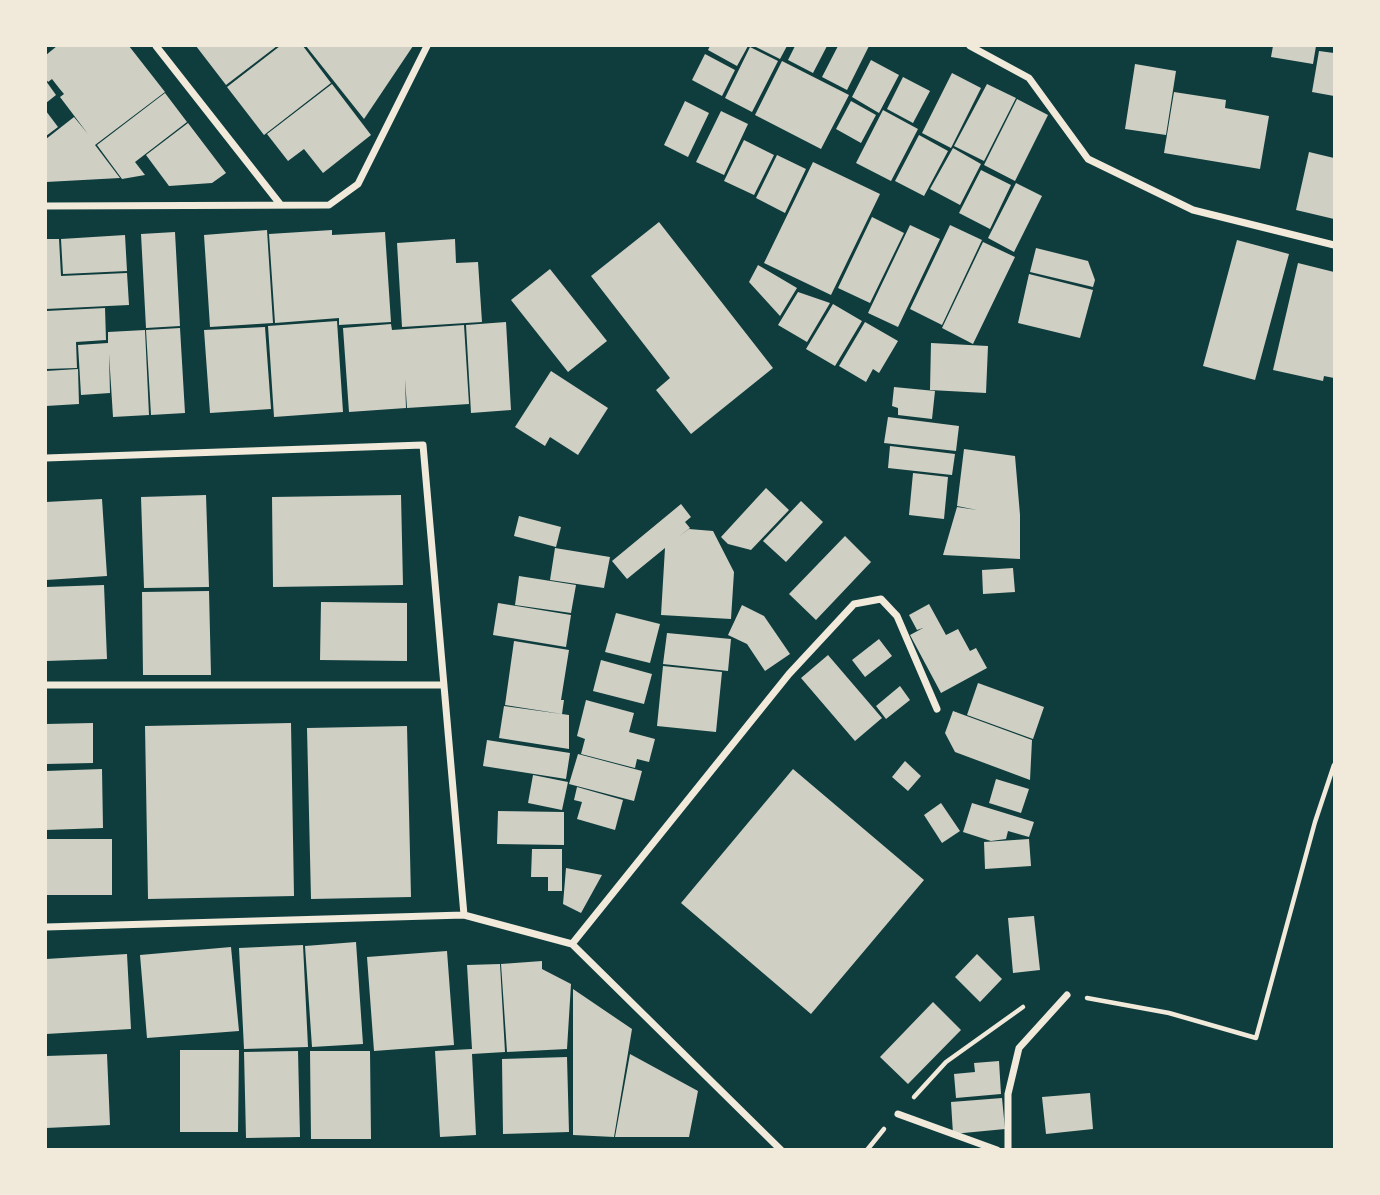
<!DOCTYPE html>
<style>
body{margin:0}
#map{position:relative;width:1380px;height:1195px;overflow:hidden;background:#0f3d3e;font-family:"Nunito Sans",sans-serif}
canvas{display:block}
.frame{position:absolute;inset:0;border:47px solid #f1e9da;pointer-events:none}
</style>
<div id="map">
<canvas width="1380" height="1195"></canvas>
<div class="frame"></div>
</div>
<script>
const g = document.querySelector('canvas').getContext('2d');
g.lineJoin = 'round';
function fill(path, color) { g.fillStyle = color; g.fill(path, 'evenodd'); }
const poly = rows => new Path2D(rows.map(r => 'M' + r).join(''));
function trace(path, color, width, dash) { g.strokeStyle = color; g.lineWidth = width; g.lineCap = dash ? 'butt' : 'round'; g.setLineDash(dash || []); g.stroke(path); }
fill(poly([
 [57,46,129,46,165,92,95,145,120,178,46,182,46,139,74,117,88,134,60,97,64,94,59,88,52,79,48,82,46,79,46,55],
 [196,46,277,46,226,85],
 [280,46,303,46,331,83,264,135,227,87],
 [306,46,413,46,364,119],
 [710,46,748,46,737,66,708,50],
 [754,46,787,46,780,59],
 [795,46,827,46,813,73,788,60],
 [838,46,869,46,847,90,822,77],
 [1273,46,1316,46,1313,64,1271,57],
 [750,47,778,61,752,112,725,98],
 [1319,51,1334,53,1334,96,1312,92],
 [705,54,735,70,722,96,692,80],
 [871,60,899,75,879,113,852,97],
 [782,61,849,95,821,149,755,115],
 [1135,64,1176,71,1166,135,1125,129],
 [952,73,981,88,951,148,922,133],
 [903,77,930,91,913,123,887,109],
 [46,81,56,95,46,103],
 [332,84,371,135,323,173,304,149,288,161,267,134],
 [987,84,1016,98,984,161,954,146],
 [1174,92,1226,100,1225,108,1269,116,1260,169,1164,153],
 [165,93,187,122,135,162,145,175,122,179,97,145],
 [1017,99,1048,115,1015,181,984,165],
 [685,101,709,113,688,157,664,145],
 [851,101,876,115,861,143,836,129],
 [883,110,918,129,891,181,856,163],
 [46,111,58,127,46,136],
 [721,111,748,124,724,175,696,162],
 [188,123,226,173,212,183,169,186,146,155],
 [919,135,948,151,924,196,895,181],
 [744,140,774,155,754,195,724,181],
 [953,148,981,164,960,205,930,189],
 [1309,152,1334,158,1334,219,1296,210],
 [777,155,806,169,785,213,756,198],
 [813,162,880,194,831,295,764,263],
 [981,170,1011,185,990,229,959,213],
 [1016,183,1042,196,1014,252,988,238],
 [872,217,904,233,870,303,838,288],
 [659,222,773,368,691,434,656,390,670,378,591,276],
 [910,225,940,239,898,327,868,313],
 [950,225,982,240,942,325,910,309],
 [267,230,273,323,210,327,204,235],
 [332,230,332,235,385,232,391,322,339,325,339,318,275,323,269,234],
 [175,232,180,326,146,328,141,234],
 [125,235,127,271,63,274,61,239],
 [46,239,59,239,61,276,127,273,129,305,46,309],
 [455,239,456,263,478,262,482,322,402,327,397,243],
 [1237,240,1289,254,1255,380,1203,366],
 [983,242,1015,257,973,344,942,328],
 [1036,248,1088,261,1095,280,1093,287,1030,272],
 [1298,263,1334,272,1334,378,1324,376,1323,381,1273,370],
 [758,265,797,288,780,316,749,282],
 [550,269,607,341,568,372,511,300],
 [1029,274,1093,290,1080,338,1018,323],
 [798,292,830,303,807,342,778,325],
 [833,304,862,321,835,366,806,349],
 [105,308,106,340,76,342,77,368,46,369,46,311],
 [337,321,343,412,274,417,268,326],
 [506,322,511,410,471,413,466,325],
 [865,322,898,341,879,373,873,369,866,382,839,366],
 [391,324,392,330,464,325,469,404,407,408,405,379,406,408,349,412,343,328],
 [265,327,271,409,210,413,204,330],
 [180,328,185,413,151,415,146,330],
 [145,330,149,415,113,417,109,354,110,393,81,395,78,345,108,343,108,332],
 [931,343,988,346,986,393,930,390],
 [78,369,79,404,46,406,46,371],
 [551,371,608,408,578,455,550,437,545,446,515,427],
 [894,387,935,391,932,419,898,415,898,408,892,406],
 [888,417,959,426,956,451,884,443],
 [890,446,955,454,952,475,888,468],
 [964,449,1015,456,1020,515,1020,559,943,555,957,507,977,510,957,506],
 [913,473,948,477,944,519,909,515],
 [766,488,789,510,751,550,728,544,721,537],
 [206,495,209,587,144,588,141,497],
 [401,495,403,585,273,587,272,497],
 [102,499,107,576,46,580,46,502],
 [801,501,823,522,786,562,763,541],
 [681,504,691,517,685,522,690,528,678,537,689,529,713,531,734,572,731,619,661,615,665,548,627,579,612,561],
 [519,516,561,527,556,547,514,536],
 [845,536,871,562,816,620,789,594],
 [555,548,610,557,604,588,550,580],
 [1013,568,1015,592,983,594,982,570],
 [519,576,576,585,571,613,515,605],
 [104,585,107,659,46,661,46,587],
 [209,591,211,675,143,675,142,592],
 [321,602,407,603,407,661,320,660],
 [498,603,571,615,566,647,493,635],
 [929,604,946,635,958,629,970,651,976,648,987,668,941,693,910,635,923,628,917,630,909,615],
 [742,605,764,616,790,654,765,671,747,644,728,635],
 [616,613,660,624,650,663,605,652],
 [667,633,731,639,728,671,663,664],
 [879,639,892,656,865,677,852,660],
 [514,641,569,650,561,700,564,700,562,714,505,705],
 [828,655,882,718,855,741,801,678],
 [601,660,652,674,644,704,593,691],
 [663,666,722,672,716,732,657,726],
 [978,683,1044,707,1033,739,967,715],
 [900,686,910,700,886,719,876,706],
 [586,700,634,713,629,732,655,739,649,762,637,759,635,768,581,754,585,739,577,736],
 [504,706,569,715,569,749,499,738],
 [953,711,1032,740,1030,780,955,752,945,733],
 [93,723,93,763,46,764,46,724],
 [291,723,294,896,148,899,145,726],
 [407,726,411,897,311,899,307,728],
 [487,740,570,753,566,779,483,766],
 [578,754,642,771,634,801,569,784],
 [905,761,921,776,908,791,892,777],
 [102,769,103,828,46,830,46,771],
 [793,769,924,880,811,1014,681,903],
 [533,775,568,782,562,810,528,803],
 [996,779,1029,789,1021,813,989,803],
 [577,787,623,800,615,830,577,819,582,802,574,800],
 [941,803,960,831,942,843,924,815],
 [972,803,1034,822,1029,837,1008,831,1006,839,991,841,963,832],
 [498,811,564,812,564,845,497,844],
 [46,839,112,839,112,895,46,895],
 [1029,839,1031,866,985,869,984,842],
 [532,849,562,849,562,891,548,891,548,877,531,877],
 [566,868,602,875,581,913,563,904],
 [1034,916,1040,970,1013,973,1008,918],
 [356,942,363,1044,312,1047,305,946],
 [303,945,308,1047,244,1049,239,948],
 [231,947,239,1031,147,1038,140,955],
 [447,951,454,1045,374,1051,367,957],
 [127,954,131,1029,46,1034,46,959],
 [977,954,1002,979,980,1002,955,977],
 [542,961,542,969,571,984,567,1049,507,1052,501,964],
 [500,964,505,1052,472,1054,476,1135,440,1137,435,1051,472,1049,467,965],
 [573,989,632,1029,614,1137,573,1135],
 [933,1002,961,1030,908,1084,880,1057],
 [180,1050,239,1050,238,1132,180,1132],
 [298,1051,300,1137,246,1138,244,1052],
 [310,1051,370,1051,371,1139,311,1139],
 [107,1054,110,1125,46,1128,46,1056],
 [630,1054,698,1091,689,1137,615,1137],
 [567,1057,569,1132,503,1134,502,1059],
 [999,1061,1001,1094,956,1098,954,1074,975,1072,974,1063],
 [1090,1093,1093,1129,1046,1134,1042,1097],
 [1002,1098,1005,1129,953,1134,951,1102]
]), '#cfcfc3');
trace(poly([
 [1087,998,1169,1013,1256,1038,1315,822,1334,765],
 [914,1097,946,1062,1023,1007],
 [867,1150,884,1129]
]), '#f1e9da', 4.5);
trace(poly([
 [156,46,280,204],
 [970,46,1029,78,1088,159,1193,210,1334,245],
 [46,206,329,205,358,184,427,46],
 [46,458,423,445,464,915],
 [46,685,444,685],
 [46,927,464,915,572,944,781,1150],
 [572,944,789,674,854,604,881,599,897,616,937,709],
 [898,1114,997,1150],
 [1008,1150,1008,1094,1019,1048,1067,995]
]), '#f1e9da', 7);
</script>
